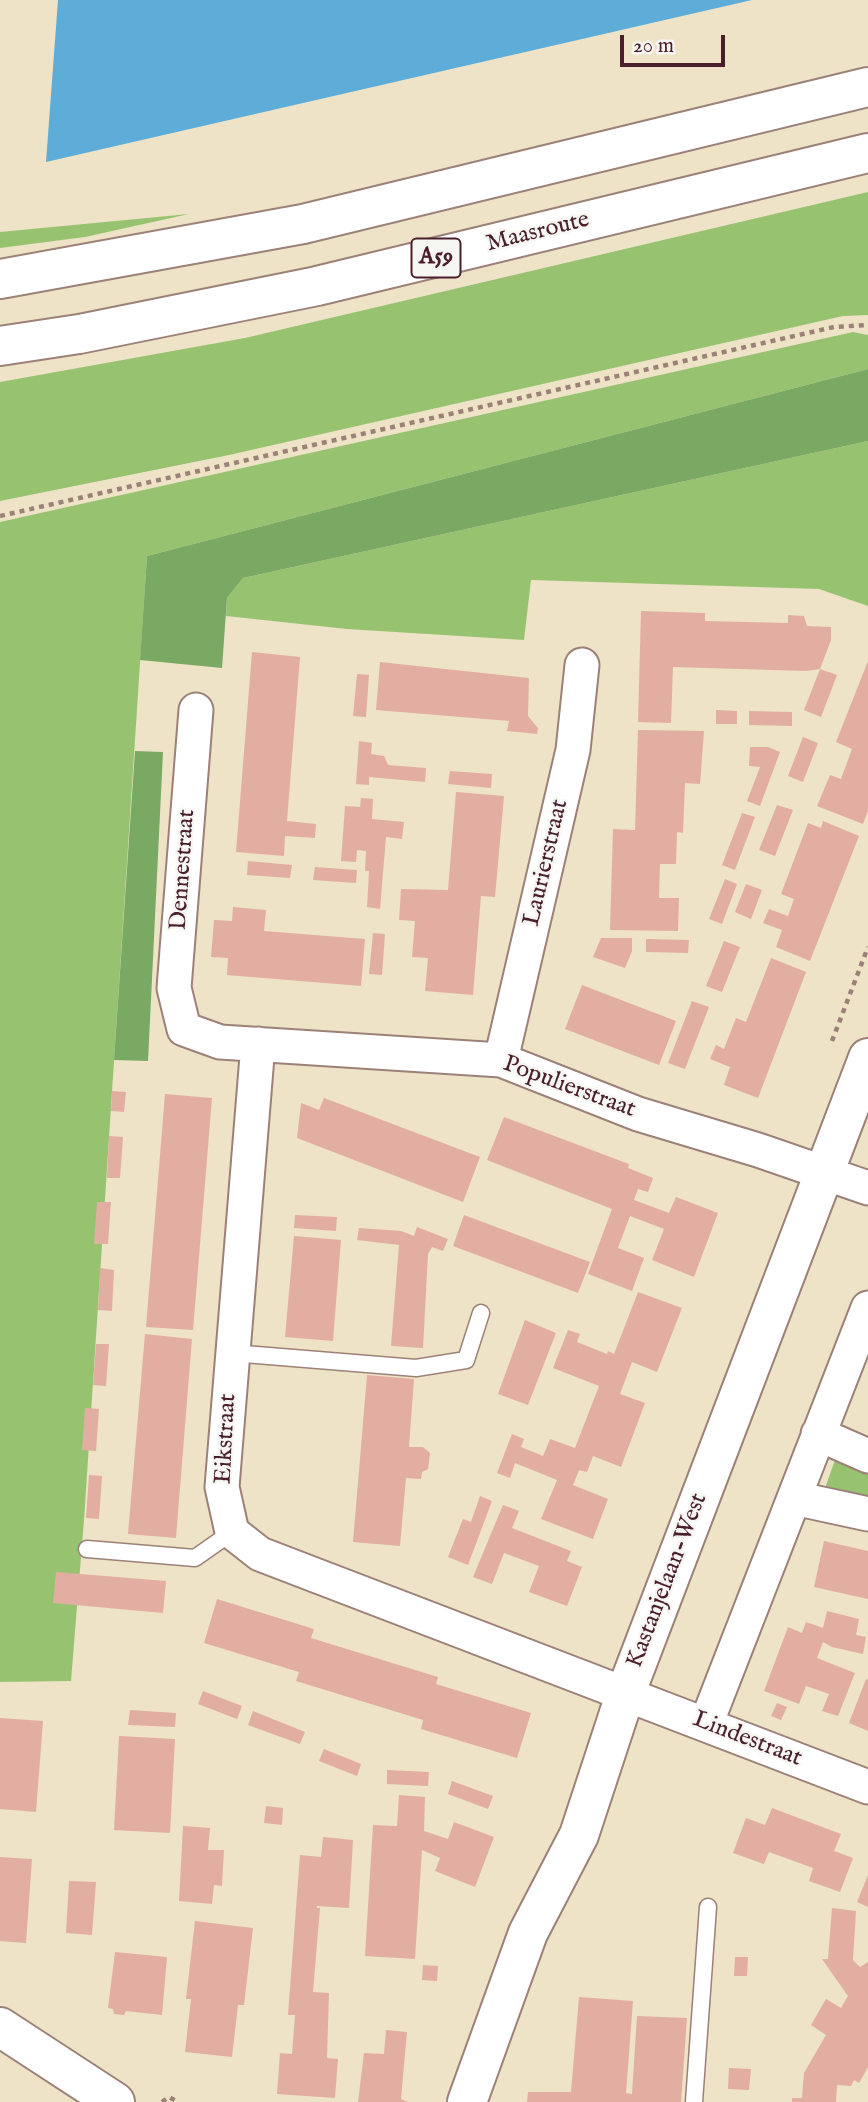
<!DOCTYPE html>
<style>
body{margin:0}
#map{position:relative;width:868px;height:2102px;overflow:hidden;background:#eee3c6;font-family:"IM FELL English",serif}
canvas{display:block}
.scale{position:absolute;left:620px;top:35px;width:105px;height:32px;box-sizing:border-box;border:4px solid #4a1f2b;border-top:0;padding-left:9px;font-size:21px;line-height:24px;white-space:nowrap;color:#4a1f2b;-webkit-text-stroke:5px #f6f6f2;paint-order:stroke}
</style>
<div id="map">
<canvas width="868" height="2102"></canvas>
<div class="scale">20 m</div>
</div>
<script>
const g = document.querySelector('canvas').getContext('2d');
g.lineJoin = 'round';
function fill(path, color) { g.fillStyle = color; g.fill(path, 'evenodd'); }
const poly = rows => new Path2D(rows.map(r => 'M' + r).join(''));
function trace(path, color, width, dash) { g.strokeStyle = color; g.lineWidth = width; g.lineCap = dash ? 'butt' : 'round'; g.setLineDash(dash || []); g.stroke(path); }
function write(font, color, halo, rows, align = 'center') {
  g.font = font + ' "IM FELL English",serif'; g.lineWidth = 5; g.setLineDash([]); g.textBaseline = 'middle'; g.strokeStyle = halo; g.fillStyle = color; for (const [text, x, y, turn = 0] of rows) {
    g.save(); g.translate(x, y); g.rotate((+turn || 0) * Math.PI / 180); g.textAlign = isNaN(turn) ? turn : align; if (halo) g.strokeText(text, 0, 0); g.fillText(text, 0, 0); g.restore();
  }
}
fill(poly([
 [868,192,868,315,843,316,229,455,0,501,0,382,245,338],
 [189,214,85,237,0,248,0,232],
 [853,332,868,335,868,369,147,556,84,1520,71,1681,0,1682,0,522],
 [868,441,868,606,819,589,531,580,524,640,347,629,226,616,227,598,243,578],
 [836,1457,868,1470,868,1501,824,1491]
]), '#97c371');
fill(poly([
 [868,369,868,441,243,578,227,598,222,668,140,660,147,556],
 [135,751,163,752,148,1061,114,1060]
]), '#79a963');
fill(poly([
 [58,0,752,0,46,162]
]), '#5dadd8');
fill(poly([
 [641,611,705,613,705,621,788,623,788,615,804,616,807,626,831,627,831,640,820,669,806,671,673,667,671,723,638,722],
 [252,652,300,657,287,821,316,824,315,838,285,836,284,856,236,852],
 [868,661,868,811,863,824,817,806,830,775,841,779,852,749,836,742],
 [380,662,529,678,528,716,538,728,537,734,507,731,509,721,376,710],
 [820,669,837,675,821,717,804,710],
 [357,674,369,675,366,717,353,716],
 [716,710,737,711,737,724,716,724],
 [749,711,792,712,792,726,749,725],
 [638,730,704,731,700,784,685,783,683,833,677,832,676,864,660,864,659,898,679,898,678,931,610,930,613,829,635,830],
 [803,737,818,743,803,782,788,776],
 [359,741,372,743,371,754,384,756,388,765,426,768,425,782,369,777,369,785,356,784],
 [750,747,768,747,780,752,760,806,747,801,760,767,749,766],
 [450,771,492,774,491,788,448,784],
 [456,792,504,796,495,897,481,896,473,995,425,991,428,958,412,957,415,921,399,920,401,889,448,890],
 [361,798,373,799,372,819,404,822,402,839,386,837,380,909,367,907,369,871,365,871,366,851,357,850,356,862,341,861,345,806,360,807],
 [777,805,793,810,775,856,759,850],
 [742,813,755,817,735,870,722,865],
 [823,821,859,836,810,961,776,947,782,930,763,923,769,909,788,916,794,899,781,894,808,823,821,828],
 [248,861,292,865,290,878,247,875],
 [315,867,357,870,356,883,313,880],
 [725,879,737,884,722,924,709,919],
 [746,884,762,890,751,919,735,912],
 [233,907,266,910,264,931,365,939,361,986,227,975,228,958,211,957,214,920,232,921],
 [373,933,385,934,382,975,369,974],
 [601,938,632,938,632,951,625,968,593,957],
 [646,939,689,940,688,953,646,952],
 [724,941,740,947,722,992,706,986],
 [771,958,806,972,758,1098,724,1085,730,1067,710,1059,716,1045,724,1049,736,1018,746,1022],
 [582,985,676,1021,659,1065,565,1029],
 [692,1001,709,1007,685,1069,668,1063],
 [112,1091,126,1092,124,1112,111,1111],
 [165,1094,212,1098,193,1330,146,1327],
 [324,1098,480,1157,463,1202,297,1138,301,1103,319,1110],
 [504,1117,629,1164,628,1168,653,1178,648,1192,638,1189,634,1200,669,1213,676,1197,718,1213,694,1277,652,1260,664,1229,630,1216,618,1248,644,1258,632,1291,588,1274,612,1209,487,1160],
 [109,1136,123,1137,120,1178,107,1178],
 [97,1202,111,1202,108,1244,94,1244],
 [295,1215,337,1217,336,1231,294,1228],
 [464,1215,590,1262,578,1293,453,1246],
 [417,1227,448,1239,443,1251,432,1247,428,1254,423,1348,391,1346,399,1245,357,1240,359,1228,401,1231,414,1236],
 [294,1236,341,1240,333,1341,285,1337],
 [100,1268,114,1270,112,1311,98,1310],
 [638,1292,682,1308,657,1372,632,1362,620,1394,645,1403,621,1467,593,1456,587,1472,579,1470,573,1485,608,1499,593,1539,541,1519,557,1480,515,1463,510,1478,497,1473,512,1434,524,1439,521,1447,543,1456,550,1439,575,1448,599,1386,553,1368,568,1330,580,1334,577,1342,607,1354,608,1351,614,1354],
 [525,1320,556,1333,528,1405,498,1394],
 [145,1334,192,1339,176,1538,128,1534],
 [96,1344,109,1344,106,1386,93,1385],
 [367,1375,414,1379,409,1447,423,1447,430,1453,428,1469,422,1472,421,1479,406,1478,400,1546,353,1542],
 [85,1408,99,1409,96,1451,82,1450],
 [89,1475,102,1476,99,1519,86,1518],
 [480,1496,492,1501,468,1565,448,1557,463,1519,471,1522],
 [503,1505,519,1511,512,1528,571,1551,567,1561,582,1567,567,1606,529,1592,539,1566,504,1553,492,1584,473,1577],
 [824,1541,868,1551,868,1599,814,1587],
 [56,1572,166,1581,163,1613,53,1603],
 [217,1599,314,1629,311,1638,438,1677,436,1684,531,1713,517,1758,421,1729,423,1720,296,1681,299,1672,204,1643],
 [827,1611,859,1619,856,1635,866,1637,863,1654,832,1647,823,1642,817,1658,855,1673,838,1716,822,1711,829,1694,806,1686,799,1704,764,1691,788,1627,802,1633,806,1622,823,1628],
 [866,1679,868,1680,868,1731,849,1723],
 [203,1691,242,1706,237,1719,198,1704],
 [777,1703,787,1707,781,1720,771,1716],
 [130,1710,176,1713,175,1727,128,1725],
 [253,1711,305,1732,300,1744,248,1725],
 [0,1718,43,1721,36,1812,0,1809],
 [119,1736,175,1739,170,1833,114,1830],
 [324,1749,361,1764,357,1776,319,1761],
 [387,1770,429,1772,428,1786,387,1784],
 [452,1781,493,1796,488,1809,448,1794],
 [399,1795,425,1797,424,1831,448,1839,454,1822,494,1837,475,1887,435,1871,440,1858,422,1850,415,1959,365,1956,373,1825,397,1826],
 [266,1806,283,1808,282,1825,264,1823],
 [772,1808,841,1834,834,1851,853,1858,840,1892,809,1881,813,1868,769,1852,764,1864,733,1853,746,1818,765,1825],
 [183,1826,210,1828,208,1850,224,1850,222,1886,214,1885,212,1904,179,1901],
 [323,1837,353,1840,349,1908,317,1906,317,1908,320,1908,313,1992,329,1993,327,2058,338,2059,335,2098,277,2094,280,2053,292,2054,295,2015,288,2015,300,1855,321,1857],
 [0,1857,32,1859,26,1943,0,1941],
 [868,1875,868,1907,857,1902],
 [69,1881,96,1882,92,1935,66,1933],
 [832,1908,856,1911,853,1960,860,1967,868,1962,868,2067,859,2083,854,2080,851,2086,837,2085,836,2102,792,2102,792,2098,802,2098,804,2073,826,2035,811,2025,826,1999,841,2008,848,1996,822,1959,828,1959],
 [195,1921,253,1928,244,2005,238,2005,232,2057,185,2052,191,1999,186,1999],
 [115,1952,167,1957,162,2015,126,2011,124,2015,114,2014,113,2009,108,2008],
 [735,1957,748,1957,747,1976,734,1976],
 [423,1965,438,1966,437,1981,422,1980],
 [579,1997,633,2001,626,2093,632,2094,637,2016,687,2018,681,2102,527,2102,528,2092,571,2092],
 [386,2030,407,2032,401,2099,408,2102,358,2102,364,2053,384,2054],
 [729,2068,751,2069,749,2090,728,2089]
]), '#e2aea1');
const service = poly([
 [232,1353,416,1368,466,1360,481,1313],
 [87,1549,195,1558,232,1532],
 [694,2102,708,1907]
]);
const minor = poly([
 [196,710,174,988,184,1029,220,1042,501,1060,638,1114,758,1150,868,1188],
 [258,1044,222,1487,232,1532,260,1554,868,1787],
 [501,1060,573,750,582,665],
 [818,1434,868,1456],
 [794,1498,868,1514],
 [706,1724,868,1308]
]);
const secondary = poly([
 [0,2027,115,2102],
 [467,2102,528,1933,579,1835,626,1692,868,1058]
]);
const motorway = poly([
 [0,279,303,224,868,87],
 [0,346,79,334,317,286,868,153]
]);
trace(service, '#9c8178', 19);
trace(minor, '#9c8178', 37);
trace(secondary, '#9c8178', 42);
trace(motorway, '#9c8178', 42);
trace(poly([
 [0,516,834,327,868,325],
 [832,1041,868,947],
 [162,2102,169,2097,178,2102]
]), '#9c8178', 4.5, [5, 5]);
trace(service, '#fff', 16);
trace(minor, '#fff', 33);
trace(secondary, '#fff', 38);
trace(motorway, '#fff', 38);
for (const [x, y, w] of [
 [436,258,49]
]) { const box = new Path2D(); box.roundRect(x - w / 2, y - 19.5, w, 39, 5); g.fillStyle = '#f6f6f2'; g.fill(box); trace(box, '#4a1f2b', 2); }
write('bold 23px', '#4a1f2b', null, [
 ["A59",436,258]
]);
write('24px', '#4a1f2b', '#f6f6f2', [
 ["Maasroute",538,233,-14],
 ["Laurierstraat",547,863,-77],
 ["Dennestraat",184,870,-86],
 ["Populierstraat",569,1088,20],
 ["Eikstraat",227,1439,-87],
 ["Kastanjelaan-West",668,1581,-69],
 ["Lindestraat",747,1740,21]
]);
</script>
